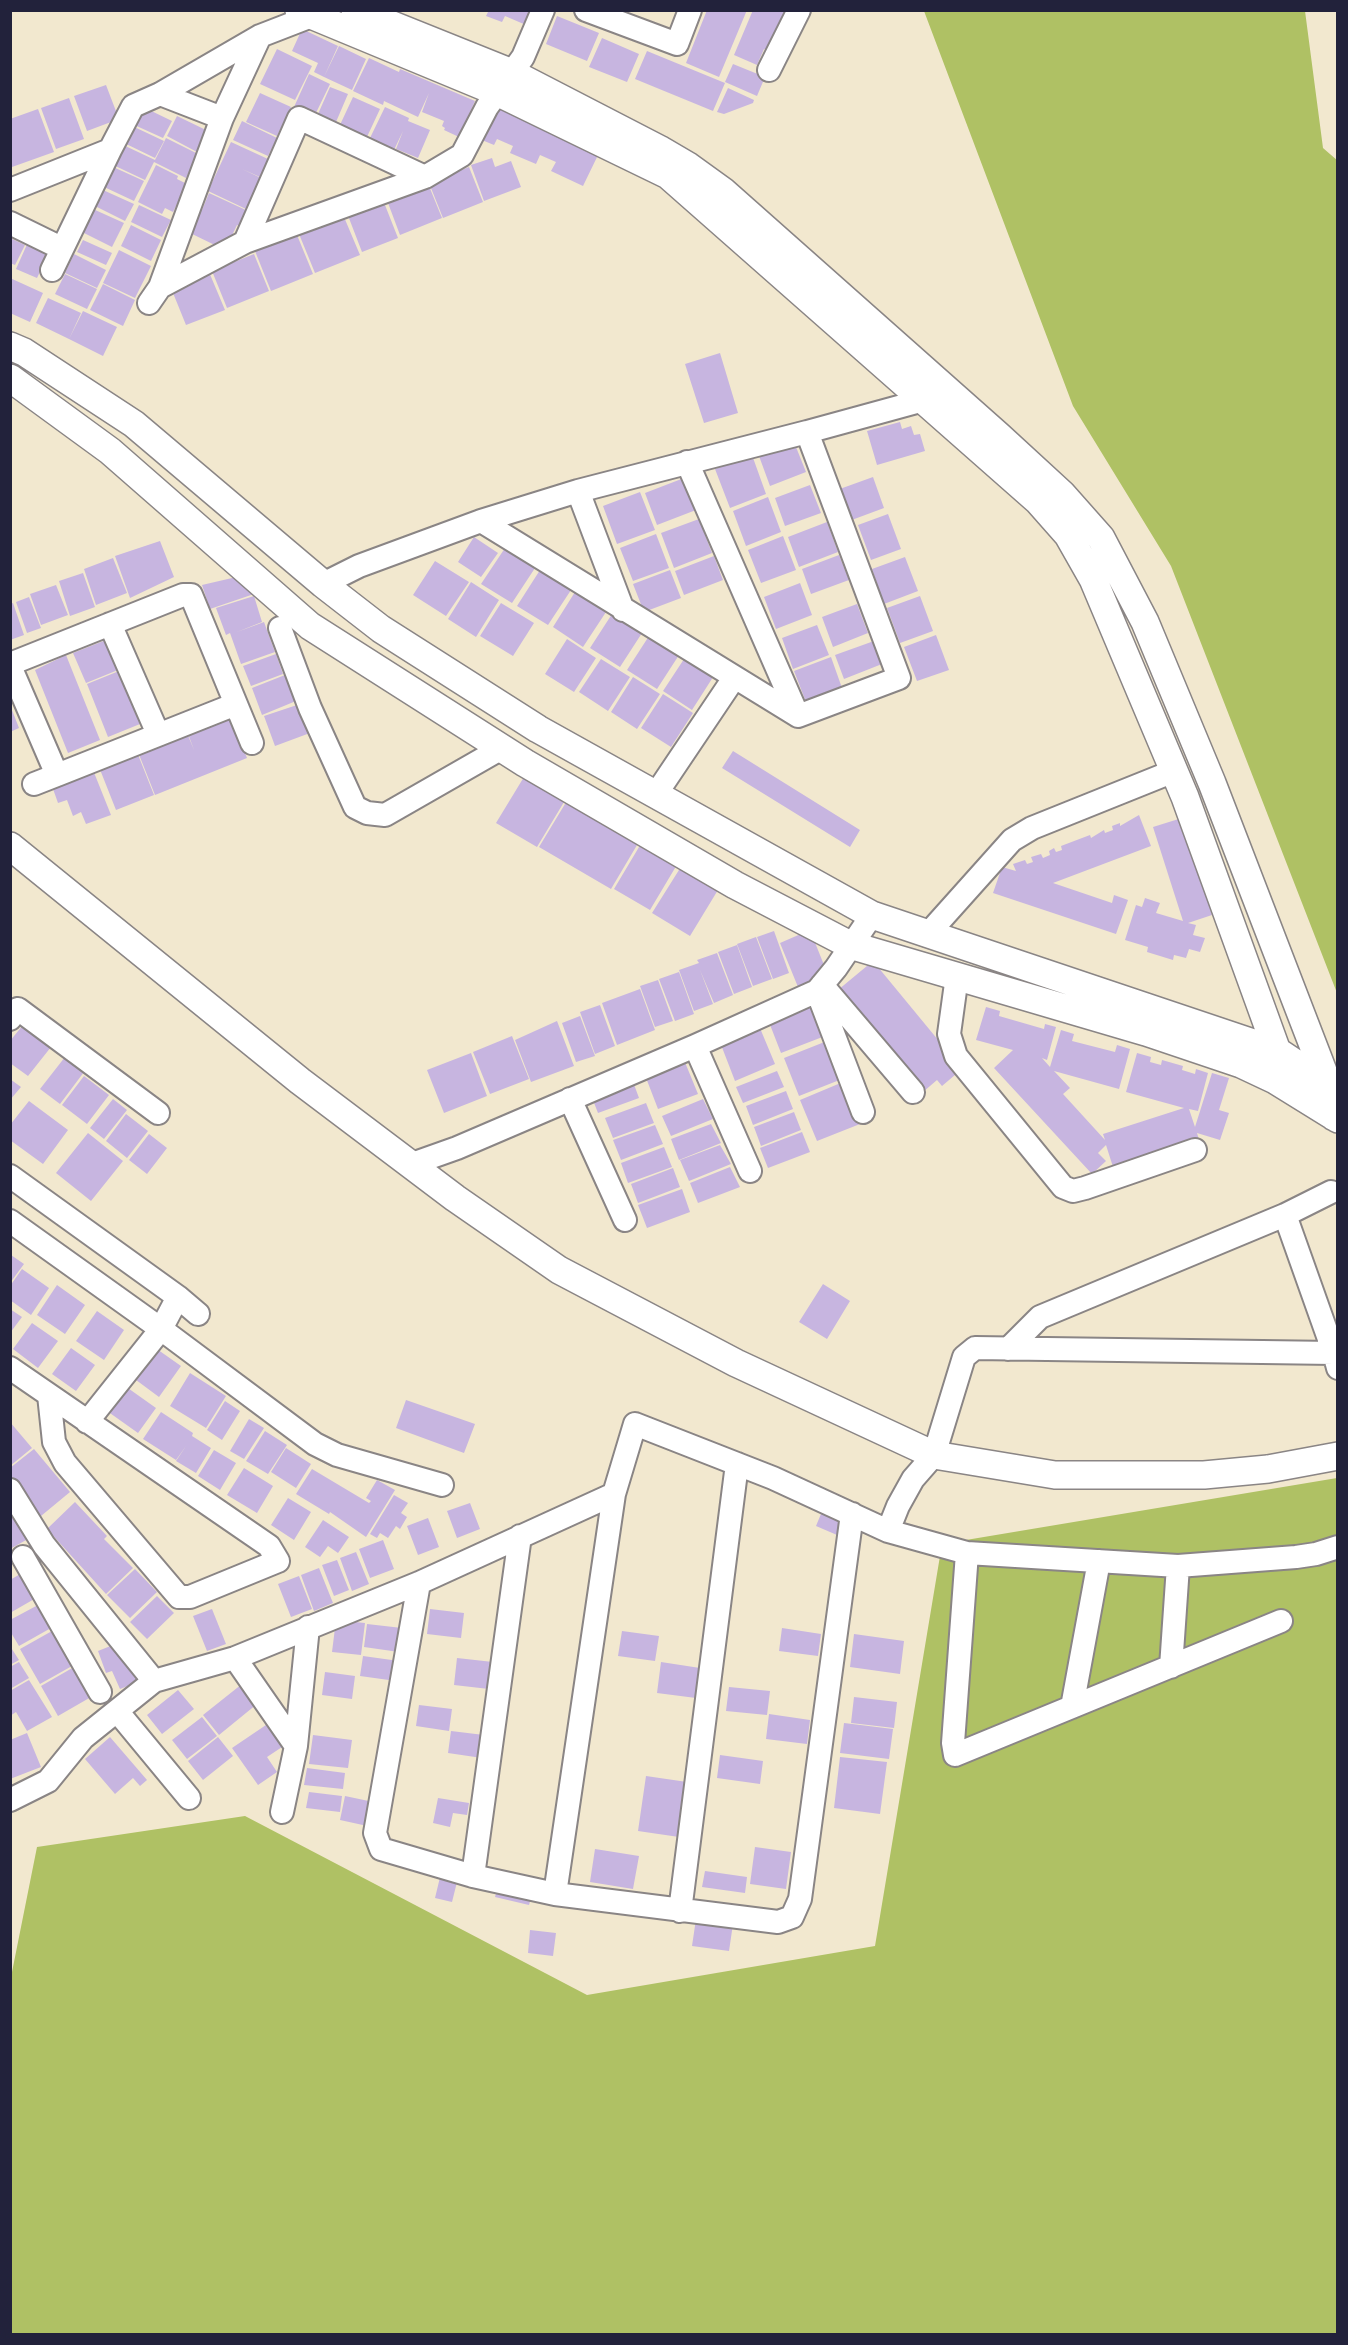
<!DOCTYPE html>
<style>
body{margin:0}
#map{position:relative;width:1348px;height:2345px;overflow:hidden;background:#f2e8cf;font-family:"Balsamiq Sans",sans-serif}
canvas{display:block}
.frame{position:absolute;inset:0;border:12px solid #22223b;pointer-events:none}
</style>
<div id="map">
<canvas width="1348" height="2345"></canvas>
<div class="frame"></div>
</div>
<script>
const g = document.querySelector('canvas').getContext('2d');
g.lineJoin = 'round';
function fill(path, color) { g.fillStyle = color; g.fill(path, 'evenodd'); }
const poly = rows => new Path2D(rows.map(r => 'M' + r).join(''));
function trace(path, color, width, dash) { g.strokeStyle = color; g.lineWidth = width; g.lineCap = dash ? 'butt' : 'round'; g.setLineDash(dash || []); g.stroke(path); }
fill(poly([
 [924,11,1305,11,1323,148,1338,161,1337,993,1171,566,1073,406],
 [1337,1478,1337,2334,11,2334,11,1977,37,1847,245,1816,587,1995,875,1946,942,1544]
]), '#afc164');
fill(poly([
 [489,10,532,10,526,25,505,16,502,22,486,16],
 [707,10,747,10,719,77,686,63],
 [753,10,792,10,774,53,764,49,757,65,734,55],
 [557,16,599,33,587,61,546,44],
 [302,29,338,46,324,77,314,72,318,63,292,51],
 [602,38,639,54,627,82,589,67],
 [339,46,366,59,352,90,324,77],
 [277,49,312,66,295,100,260,84],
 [647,51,725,83,713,111,635,79],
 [369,58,399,72,400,69,475,101,459,137,444,130,445,128,442,126,444,121,422,112,429,93,418,117,384,101,383,105,353,91],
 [733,64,765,77,757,96,725,82],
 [309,74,330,84,314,117,294,107],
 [106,85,119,119,87,131,74,96],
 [330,87,348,94,336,122,318,114],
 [728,88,754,100,753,103,724,114,717,112],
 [260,93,291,107,277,136,246,122],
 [353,97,380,109,366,139,339,127],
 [69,98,84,139,56,149,41,108],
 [139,105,172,121,163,138,130,123],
 [492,105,599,153,583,186,551,171,556,162,540,155,536,164,510,153,513,146,497,139,494,145,477,138],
 [385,107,409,118,408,121,430,130,418,158,396,149,403,131,394,150,370,138],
 [38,109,54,152,12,167,10,119],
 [177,116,208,131,197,152,167,136],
 [242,121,277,138,268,156,233,140],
 [128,124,164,141,155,158,120,141],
 [166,138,198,154,186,178,154,162],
 [231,142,268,159,260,177,242,169,261,178,246,209,208,191],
 [119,143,155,160,145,180,109,163],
 [492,158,495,167,511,161,521,187,484,201,471,165],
 [156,165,178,176,177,179,187,184,173,212,165,208,162,214,138,202],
 [111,166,144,181,134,201,102,186],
 [469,167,483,202,443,218,429,183],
 [429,186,442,218,400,235,388,203],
 [103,190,134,204,125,221,95,206],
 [209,193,248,211,240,227,237,225,225,250,188,232,199,208,202,210],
 [383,200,398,238,362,252,347,213],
 [139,205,171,220,162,237,131,222],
 [93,209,124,223,112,247,82,232],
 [344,217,360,255,315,273,299,234],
 [131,225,161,240,151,261,121,246],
 [297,235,313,274,271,291,255,251],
 [10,238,25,245,15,265,10,263],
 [29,240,51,249,37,278,16,269],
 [83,240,112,253,106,265,77,252],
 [119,250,151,266,135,298,103,283],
 [74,254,106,270,97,288,65,273],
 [254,254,269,291,227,308,212,271],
 [209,272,225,310,186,325,171,288],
 [65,274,97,289,87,309,55,294],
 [10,278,43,293,30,322,10,313],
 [103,284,135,300,123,326,90,310],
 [48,298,81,313,69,339,36,323],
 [83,311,117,327,103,356,69,339],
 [720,353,738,413,704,423,685,364],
 [900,422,902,429,911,426,914,435,920,434,925,451,877,465,867,431],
 [794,442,806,472,770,486,759,456],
 [752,455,766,494,730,508,715,469],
 [873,477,884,508,849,521,837,490],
 [684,478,696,510,657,525,645,493],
 [810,485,821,513,785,526,775,498],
 [640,492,655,530,617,544,603,506],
 [768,497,781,532,746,546,733,511],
 [888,514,901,549,871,560,858,525],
 [699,519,712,553,674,568,661,533],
 [827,522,838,552,799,567,788,537],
 [656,534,669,568,633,581,620,548],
 [783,536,796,570,761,583,748,550],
 [474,537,498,553,481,577,458,562],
 [160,541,174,577,130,598,115,556],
 [505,548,535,568,512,603,481,584],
 [839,555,849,580,811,594,802,569],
 [714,556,723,580,684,595,675,571],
 [905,557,918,591,884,604,872,569],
 [113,558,127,593,96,605,84,569],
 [435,561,469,582,446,616,413,595],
 [540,570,571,590,548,625,517,606],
 [670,570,681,598,644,612,633,584],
 [83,573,95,607,70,616,59,581],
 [245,575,254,594,210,609,202,585],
 [471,582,499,600,476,637,448,619],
 [800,583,812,615,776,629,764,597],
 [56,585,68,615,41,625,30,594],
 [575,592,606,612,583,647,553,627],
 [254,596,262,622,237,632,264,622,275,652,241,664,230,633,226,635,216,608],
 [920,596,933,631,900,643,887,608],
 [29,597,41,628,27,633,16,602],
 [13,603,24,635,10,640,10,604],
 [501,603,534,623,513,656,480,636],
 [857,604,868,633,833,647,822,617],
 [612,614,642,633,620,667,590,648],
 [817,625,829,655,793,669,782,638],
 [936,635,949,670,917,681,904,647],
 [649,636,679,655,657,689,627,670],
 [567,639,596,658,574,692,545,674],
 [106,640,118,670,86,683,73,653],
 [874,641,882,664,844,679,835,655],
 [276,654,283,674,251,686,243,666],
 [66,655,100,740,68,753,35,670],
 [686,656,715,674,692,710,663,691],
 [831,657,842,688,806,702,794,671],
 [601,659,630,677,608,711,579,692],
 [119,671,140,724,108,737,87,684],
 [285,675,296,701,262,715,252,688],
 [633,677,660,694,637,729,611,712],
 [663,694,693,713,671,747,641,728],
 [300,704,310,733,275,746,264,716],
 [10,705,19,728,10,732],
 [230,715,247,758,155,795,138,752,187,733,194,750,187,731],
 [733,751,860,830,850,847,722,768],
 [137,752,154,795,116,810,99,767],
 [93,770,111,815,86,824,81,812,73,816,67,800,58,803,52,786],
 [527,772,567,797,537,847,496,823],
 [568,799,640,840,611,889,539,847],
 [1139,815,1151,846,1053,883,1112,903,1114,895,1128,900,1116,934,993,893,1002,867,1016,871,1013,864,1025,860,1027,864,1033,862,1031,857,1041,854,1043,858,1050,855,1049,851,1054,848,1056,852,1062,850,1061,846,1090,835,1091,838,1104,830,1105,833,1113,830,1112,826,1120,823,1120,826],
 [1185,817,1213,897,1207,899,1212,915,1188,923,1196,925,1193,935,1205,938,1200,952,1189,949,1186,958,1174,955,1173,960,1147,952,1148,947,1125,940,1136,905,1142,907,1145,898,1160,903,1156,913,1183,921,1153,827],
 [642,842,678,863,650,910,614,889],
 [684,862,721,885,690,936,652,913],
 [810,930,828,975,798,987,780,943],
 [774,931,789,973,773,979,757,937],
 [756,937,772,979,753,986,737,944],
 [737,945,752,987,734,994,718,952],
 [717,953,733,995,714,1003,700,970,713,1004,694,1011,679,970,699,963,697,960],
 [873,961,962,1069,942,1086,937,1080,923,1092,838,990],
 [679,972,694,1014,675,1021,659,979],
 [658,980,673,1021,655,1027,640,986],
 [640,989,655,1030,617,1045,602,1003],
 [810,1000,825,1036,781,1053,767,1017],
 [600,1005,615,1046,595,1054,580,1012],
 [986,1007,1000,1011,999,1016,1044,1029,1045,1024,1056,1027,1047,1060,1042,1058,1050,1067,1061,1030,1074,1034,1072,1041,1115,1052,1117,1045,1130,1049,1119,1089,1054,1071,1070,1088,1063,1094,1105,1140,1103,1134,1184,1108,1126,1092,1137,1053,1151,1057,1150,1062,1161,1065,1162,1060,1183,1066,1182,1070,1195,1074,1196,1069,1208,1073,1198,1111,1189,1109,1195,1127,1212,1073,1229,1078,1219,1110,1229,1113,1220,1140,1197,1133,1199,1140,1113,1167,1106,1145,1098,1153,1106,1161,1092,1174,994,1068,1013,1050,976,1040],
 [580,1016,595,1056,576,1062,562,1023],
 [557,1021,574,1066,531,1082,515,1040],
 [757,1021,775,1064,735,1081,718,1037],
 [23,1025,51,1047,28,1076,10,1063,10,1041],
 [512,1036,529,1079,490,1094,473,1052],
 [827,1041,842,1079,799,1096,784,1058],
 [471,1053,487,1096,444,1113,427,1070],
 [682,1055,698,1094,658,1109,643,1070],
 [65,1057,84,1072,60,1104,40,1089],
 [777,1071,784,1087,743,1103,736,1087],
 [84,1076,109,1095,87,1124,62,1105],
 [10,1079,21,1087,10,1100],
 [632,1079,639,1098,598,1113,591,1095],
 [843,1082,860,1124,817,1141,800,1100],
 [786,1091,793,1109,753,1125,746,1106],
 [113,1099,127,1110,104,1139,90,1128],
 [703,1099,713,1119,671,1136,662,1116],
 [29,1101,68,1130,43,1164,10,1140,10,1125],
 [646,1103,654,1123,613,1138,605,1118],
 [794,1112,801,1130,761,1146,754,1127],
 [126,1114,148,1131,127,1158,106,1141],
 [711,1124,721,1143,679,1160,671,1139],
 [655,1125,663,1144,621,1160,613,1140],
 [802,1132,810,1152,768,1168,760,1148],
 [88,1133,123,1161,91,1201,56,1173],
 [149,1134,167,1148,147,1174,129,1160],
 [720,1145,731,1164,689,1181,680,1160],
 [664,1147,672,1167,628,1183,621,1163],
 [730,1167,740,1187,698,1203,690,1183],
 [673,1168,680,1187,638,1203,631,1184],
 [682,1189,690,1212,647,1228,638,1205],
 [11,1255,24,1264,10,1283,10,1256],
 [22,1269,49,1288,31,1315,10,1300,10,1286],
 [823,1284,850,1301,827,1339,799,1322],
 [57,1285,85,1305,65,1334,37,1315],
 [10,1309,22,1317,10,1333],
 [97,1311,124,1330,104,1360,76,1341],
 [32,1323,58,1341,38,1368,13,1349],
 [154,1347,181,1366,159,1397,132,1377],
 [71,1348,95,1365,76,1391,52,1374],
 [190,1373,226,1396,206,1428,170,1406],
 [125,1386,156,1408,138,1433,107,1411],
 [406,1400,475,1424,464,1453,396,1428],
 [225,1401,240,1411,222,1440,207,1430],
 [161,1412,193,1433,192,1436,211,1448,196,1473,176,1461,186,1446,176,1460,143,1439],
 [249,1419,264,1428,244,1459,230,1451],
 [10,1422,32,1448,10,1466],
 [265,1431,287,1445,268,1474,246,1461],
 [286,1448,311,1464,296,1488,271,1472],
 [34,1449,70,1492,41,1516,10,1480,10,1468],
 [214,1450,236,1463,220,1490,198,1476],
 [244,1468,273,1486,257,1513,227,1495],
 [312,1469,369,1503,371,1501,366,1498,377,1480,395,1490,366,1537,330,1512,329,1514,296,1494],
 [394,1495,408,1503,401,1513,407,1517,400,1529,396,1526,388,1538,380,1533,377,1538,370,1534],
 [288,1498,311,1512,294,1540,271,1525],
 [75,1502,107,1536,104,1539,133,1568,106,1594,47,1529],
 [470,1503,480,1529,457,1538,447,1511],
 [10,1507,28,1539,10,1549],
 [823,1509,845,1518,837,1535,816,1526],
 [428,1518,439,1547,418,1555,407,1526],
 [323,1520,349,1537,338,1553,328,1546,320,1557,305,1547],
 [383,1540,394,1569,370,1578,359,1549],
 [356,1552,369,1584,352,1591,340,1558],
 [337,1560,349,1590,334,1596,322,1565],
 [319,1568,333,1603,314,1611,301,1575],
 [135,1569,157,1592,130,1618,107,1595],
 [22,1573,36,1598,10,1613,10,1580],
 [299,1576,312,1609,291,1617,278,1584],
 [157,1596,174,1613,147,1639,130,1622],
 [38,1605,51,1628,19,1646,10,1631,10,1620],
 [212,1609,226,1644,207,1651,193,1616],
 [430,1609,464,1613,461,1638,427,1634],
 [336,1620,365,1623,361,1655,332,1652],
 [367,1624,402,1628,399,1652,364,1647],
 [782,1628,821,1634,818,1656,779,1651],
 [52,1631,72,1666,40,1684,20,1649],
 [622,1631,659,1636,655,1661,618,1656],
 [854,1634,904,1641,900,1674,850,1667],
 [118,1643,143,1680,120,1689,112,1671,106,1673,98,1651],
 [10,1646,19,1660,10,1665],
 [363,1656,399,1661,396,1681,360,1676],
 [457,1658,493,1662,489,1689,454,1685],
 [19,1662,29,1678,10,1689,10,1667],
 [661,1662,700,1668,696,1698,657,1693],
 [74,1667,91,1697,58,1716,41,1686],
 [325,1672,355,1676,352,1699,322,1695],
 [29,1680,52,1717,27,1731,16,1712,10,1716,10,1691],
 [242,1684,257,1704,219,1735,203,1715],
 [729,1687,770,1691,767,1715,726,1711],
 [178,1690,194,1709,162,1734,147,1715],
 [854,1697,897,1702,894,1728,851,1723],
 [419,1705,452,1709,449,1731,416,1726],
 [769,1714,810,1720,807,1744,766,1739],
 [202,1717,217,1736,187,1759,172,1740],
 [844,1723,893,1729,889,1759,840,1753],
 [266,1725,282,1747,267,1757,277,1772,258,1785,232,1748],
 [451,1731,484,1735,482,1758,448,1753],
 [27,1733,41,1767,10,1779,10,1740],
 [313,1735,352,1740,348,1768,309,1764],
 [110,1737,147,1780,140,1786,133,1778,115,1794,85,1759],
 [218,1737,233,1756,203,1780,188,1761],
 [720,1755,763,1761,760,1784,717,1778],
 [840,1757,887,1762,880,1814,834,1808],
 [307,1768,345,1773,343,1789,304,1785],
 [646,1776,687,1782,679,1837,638,1831],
 [309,1792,342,1796,340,1812,306,1808],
 [345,1796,378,1803,372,1827,340,1820],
 [438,1798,469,1803,467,1815,453,1813,450,1827,433,1823],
 [755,1847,791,1852,786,1889,750,1884],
 [595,1849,639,1856,633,1889,590,1882],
 [442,1869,459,1874,452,1902,435,1898],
 [705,1871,747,1877,745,1893,702,1887],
 [499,1883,533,1891,529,1905,495,1897],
 [696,1919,733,1924,729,1951,692,1946],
 [530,1930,556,1933,553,1956,528,1953]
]), '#c7b5e0');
const minor = poly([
 [586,10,677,44,690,10],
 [769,70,799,10],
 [160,94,222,118],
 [110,150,133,106,160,94,260,36,322,12],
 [10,190,110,150,52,270],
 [10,223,61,248],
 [245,242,299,118,425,177],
 [160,287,245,242,425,177,462,155,487,107,523,57,543,10],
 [149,303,160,287,222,118,260,36],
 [807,432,924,400],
 [687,462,798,716],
 [578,491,623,610],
 [323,584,359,566,481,521,578,491,807,432,899,678,798,716,481,521],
 [110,624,158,734],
 [280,628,310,708,355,807,367,813,385,815,502,748],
 [10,664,183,595,191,595,252,743],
 [10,666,57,775,236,704],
 [34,784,57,775],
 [656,794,734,678],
 [927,935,1012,840,1032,828,1174,771],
 [957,976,949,1034,956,1056,1063,1187,1073,1191,1085,1188,1195,1150],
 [822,985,913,1092],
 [817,991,863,1112],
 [10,1019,18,1009,158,1113],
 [695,1046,750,1171],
 [570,1099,625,1220],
 [412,1164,457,1148,695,1046,817,991,836,968,872,915],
 [10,1176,178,1297],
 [1285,1215,1331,1192],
 [10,1221,161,1329,315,1444,337,1455,442,1485],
 [1008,1349,1040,1317,1285,1215,1334,1353],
 [10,1368,269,1546,278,1561,190,1597,179,1597,65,1463,54,1442,49,1395],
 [87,1422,161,1329,178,1297,198,1314],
 [10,1490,44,1545,154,1681],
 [888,1531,898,1506,913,1479,934,1455,964,1357,975,1348,1334,1353,1338,1368],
 [967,1553,953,1743,955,1755,1281,1621],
 [23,1557,100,1692],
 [419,1583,375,1833,381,1849,473,1876,555,1894,778,1922,792,1917,800,1899,852,1514],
 [235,1658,296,1746,308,1627],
 [1171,1667,1178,1566],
 [1072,1707,1099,1561],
 [117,1711,189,1798],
 [10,1800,48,1781,83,1738,154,1681,235,1658,419,1583,614,1494],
 [282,1812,296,1746],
 [473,1876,520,1536],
 [555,1894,614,1494,635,1424,773,1478,888,1531,967,1553,1178,1566,1296,1557,1316,1554,1338,1547],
 [680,1911,737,1464]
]);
const tertiary = poly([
 [299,10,497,92,668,175,1038,501,1068,535,1093,579,1185,797,1277,1051,1279,1064],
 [355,10,512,73,659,149,688,166,724,192,999,436,1062,494,1101,538,1145,622,1212,783,1328,1084,1334,1117],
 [10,346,24,352,134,424,323,584,381,629,538,729,872,915,1277,1051,1331,1087],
 [10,378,110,451,310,626,525,763,735,885,850,945,1146,1032,1241,1064,1275,1080,1338,1119],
 [10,846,300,1081,455,1198,559,1270,736,1363,934,1455,1055,1475,1204,1475,1268,1469,1338,1456]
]);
trace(minor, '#8a8585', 26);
trace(tertiary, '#8a8585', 30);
trace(minor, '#fff', 22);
trace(tertiary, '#fff', 27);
</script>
